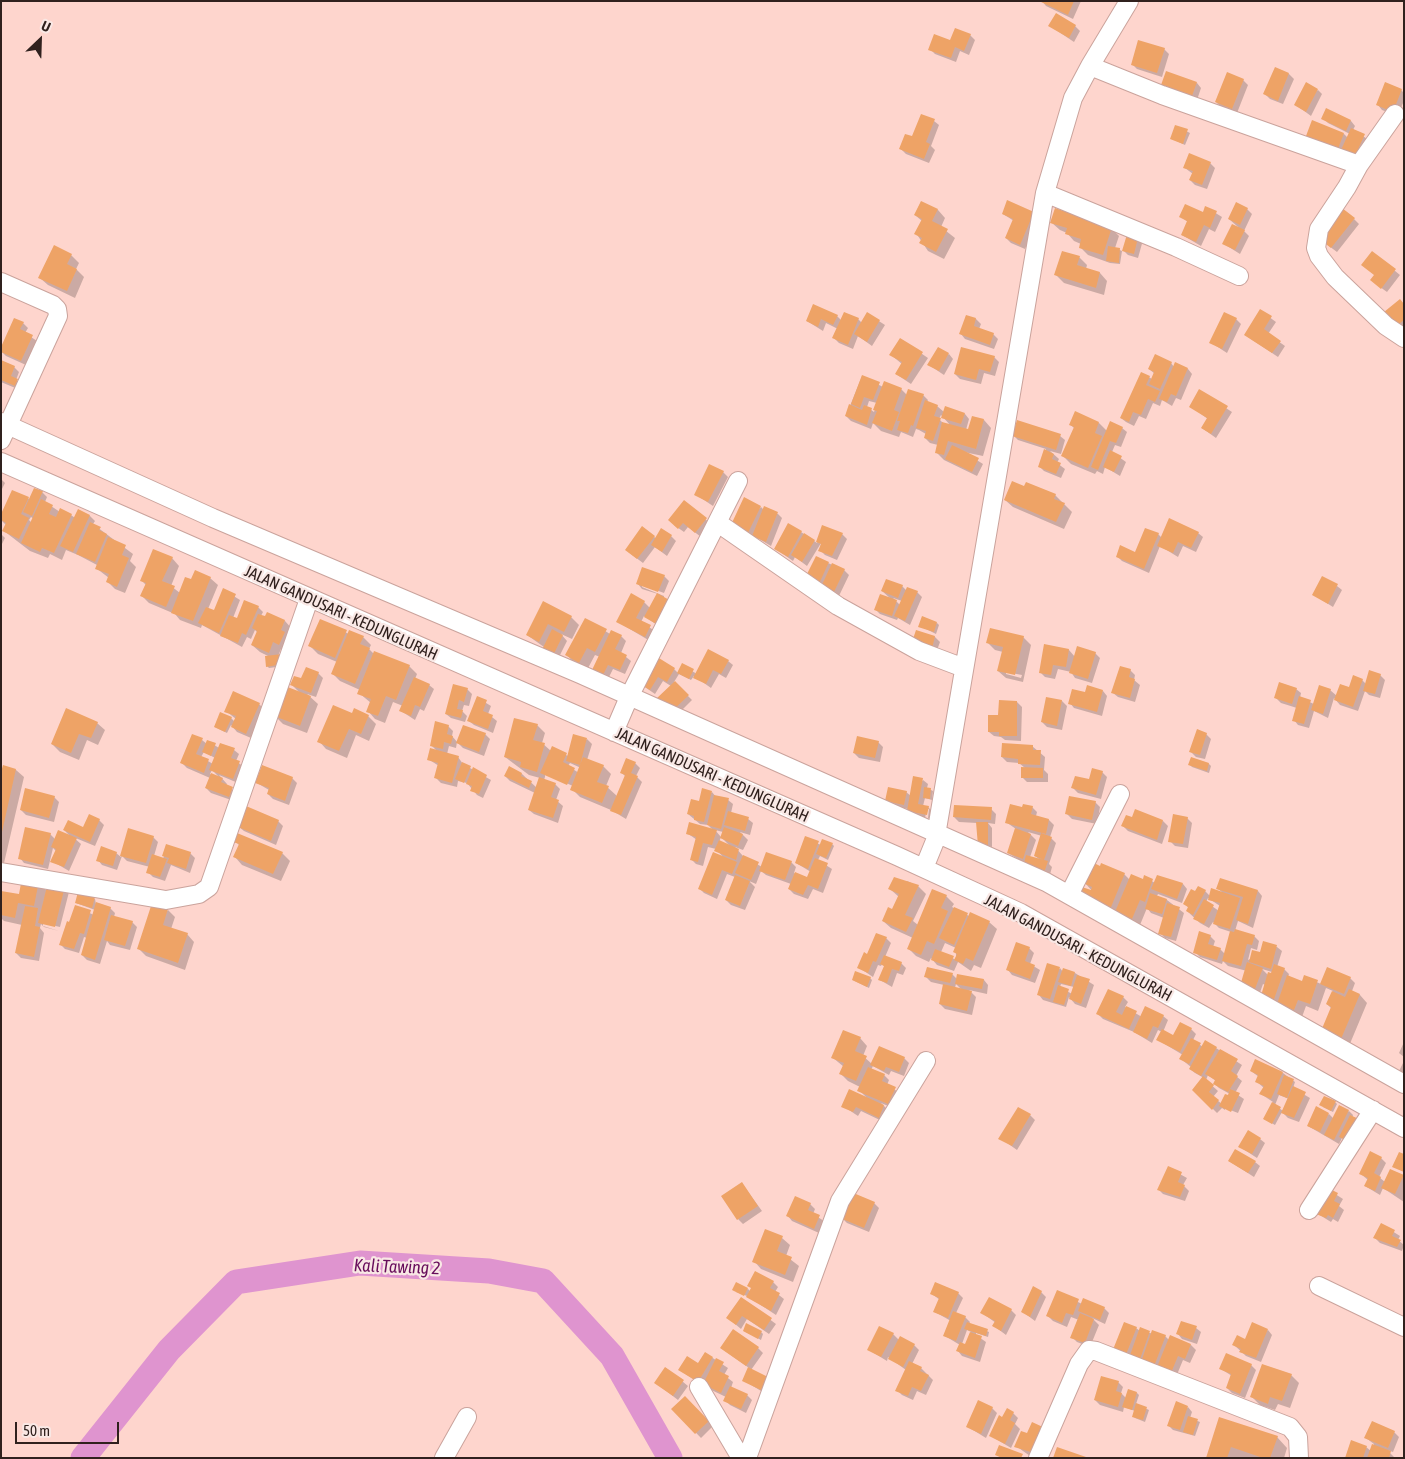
<!DOCTYPE html>
<style>
body{margin:0}
#map{position:relative;width:1405px;height:1459px;overflow:hidden;background:#fed5cd;font-family:"Asap Condensed",sans-serif}
canvas{display:block}
.frame{position:absolute;inset:0;border:2px solid #30211e;pointer-events:none}
.north{position:absolute;left:15px;top:15px;width:50px;height:50px;-webkit-text-stroke:4px #f9e8e5;paint-order:stroke;rotate:24deg;font-size:14px;font-weight:700;line-height:20px;text-align:center;color:#30211e}
.north::after{content:'';display:block;margin:auto;width:18px;height:22px;background:#30211e;clip-path:polygon(50% 0,100% 100%,50% 72%,0 100%)}
.scale{position:absolute;left:15px;top:1422px;width:104px;height:22px;box-sizing:border-box;border:2px solid #30211e;border-top:0;padding-left:6px;font-size:15px;line-height:18px;white-space:nowrap;color:#30211e;-webkit-text-stroke:4px #f9e8e5;paint-order:stroke}
</style>
<div id="map">
<canvas width="1405" height="1459"></canvas>
<div class="frame"></div>
<div class="north">U</div>
<div class="scale">50 m</div>
</div>
<script>
const g = document.querySelector('canvas').getContext('2d');
g.lineJoin = 'round';
function fill(path, color) { g.fillStyle = color; g.fill(path, 'evenodd'); }
const poly = rows => new Path2D(rows.map(r => 'M' + r).join(''));
function trace(path, color, width, dash) { g.strokeStyle = color; g.lineWidth = width; g.lineCap = dash ? 'butt' : 'round'; g.setLineDash(dash || []); g.stroke(path); }
function write(font, color, halo, rows, align = 'center') {
  g.font = font + ' "Asap Condensed",sans-serif'; g.lineWidth = 4.5; g.setLineDash([]); g.textBaseline = 'middle'; g.strokeStyle = halo; g.fillStyle = color; for (const [text, x, y, turn = 0] of rows) {
    g.save(); g.translate(x, y); g.rotate((+turn || 0) * Math.PI / 180); g.textAlign = isNaN(turn) ? turn : align; if (halo) g.strokeText(text, 0, 0); g.fillText(text, 0, 0); g.restore();
  }
}
fill(poly([
 [1042,1,1081,1,1073,19,1046,6],
 [1050,26,1075,26,1080,31,1074,42],
 [970,35,975,40,969,55,960,51,956,62,935,54,930,49],
 [1164,49,1169,54,1162,77,1137,69,1132,64],
 [1275,69,1289,74,1294,79,1283,104,1270,99,1265,94],
 [1243,80,1248,85,1237,113,1221,107,1216,102],
 [1197,83,1201,88,1197,100,1167,89,1162,84],
 [1318,90,1322,94,1311,116,1296,105],
 [1401,90,1404,93,1404,101,1397,116,1382,110,1378,105],
 [1327,110,1351,121,1355,126,1353,130,1369,140,1360,160,1312,141,1307,136,1344,134,1348,138,1350,134,1328,123,1323,118],
 [934,121,939,125,931,146,935,150,929,163,906,154,901,149],
 [1176,126,1190,133,1185,145,1172,139],
 [1210,163,1215,168,1207,189,1195,185,1190,180,1193,174,1185,168],
 [921,202,938,210,945,218,941,227,955,238,944,259,928,251,916,233,922,221,915,215],
 [1008,202,1039,217,1025,249,1011,243,1006,238,1014,221,1003,214],
 [1206,207,1222,217,1215,232,1209,229,1201,246,1182,235,1188,222,1181,217,1203,213],
 [1247,209,1252,214,1244,231,1249,236,1240,254,1224,244,1238,227,1229,219],
 [1354,219,1359,224,1337,252,1325,243],
 [1052,223,1111,228,1119,236,1115,248,1122,251,1120,264,1110,263,1088,255,1080,247,1081,244,1074,241,1067,233,1060,230],
 [1139,235,1143,240,1138,258,1128,255,1123,250],
 [1373,253,1400,275,1387,292,1376,284],
 [71,255,79,263,76,269,84,277,75,298,48,285,40,278],
 [1079,257,1087,265,1086,269,1100,273,1107,281,1104,295,1064,283,1056,275],
 [1404,305,1404,329,1396,326],
 [1261,311,1276,322,1268,334,1285,346,1278,357,1245,335],
 [868,314,885,325,872,346,858,336,853,349,839,343,834,338,838,329,826,323,823,331,807,321,837,316,841,320,858,319,862,323],
 [966,316,976,319,981,324,979,329,993,334,998,339,994,349,965,339,961,334],
 [1236,319,1241,324,1227,353,1210,342],
 [23,323,28,328,25,333,37,341,26,365,6,356,1,351],
 [900,339,928,358,911,384,896,374,902,364,891,355],
 [949,354,953,359,944,375,929,365],
 [994,357,999,362,995,376,984,373,981,384,960,379,955,374],
 [1,361,14,367,19,372,16,380,22,385,20,390,1,382],
 [1171,363,1174,367,1188,369,1192,374,1181,400,1176,398,1172,406,1162,400,1160,406,1153,403,1146,419,1139,416,1134,426,1126,422,1121,418,1142,373,1152,379,1155,374,1149,369],
 [862,376,883,387,901,389,907,395,923,395,928,400,927,402,937,406,944,412,965,414,969,419,966,430,969,431,973,417,984,420,991,428,983,456,964,452,983,464,977,476,944,460,936,452,938,445,930,443,925,438,926,434,919,430,916,429,913,437,901,432,899,437,881,431,873,423,871,429,851,421,846,416],
 [869,401,877,403,874,412,867,407],
 [941,415,951,426,944,424,939,419],
 [1200,391,1232,412,1216,438,1202,428,1208,419,1190,406],
 [1099,423,1107,431,1122,428,1127,432,1121,447,1115,445,1112,452,1126,462,1120,476,1105,467,1103,474,1097,471,1095,474,1071,464,1063,456,1075,429,1070,424],
 [1013,435,1060,436,1065,440,1061,454,1050,451,1059,459,1057,463,1065,469,1061,478,1044,471,1039,466,1046,449,1018,440],
 [723,472,728,477,713,506,695,494],
 [1,479,5,483,1,491],
 [42,492,47,497,45,502,60,512,71,515,75,518,78,511,90,516,95,521,93,524,133,554,130,561,136,567,125,593,115,589,107,581,109,578,96,568,97,565,78,555,66,550,62,560,50,554,48,558,30,551,4,531,6,525,1,520,28,498,30,500],
 [31,517,34,519,32,523,29,520],
 [1055,495,1072,512,1064,529,1013,507,1005,500],
 [684,501,711,524,701,537,688,527,684,532,674,525],
 [761,507,764,510,765,508,778,514,782,518,771,546,754,536,752,539,736,531],
 [823,527,842,534,847,539,837,560,825,555,820,550,821,543,807,566,795,557,793,561,776,549,801,532,817,543],
 [1198,533,1203,537,1196,552,1183,546,1178,557,1160,546,1149,573,1122,561,1117,556,1136,554,1158,534,1162,538],
 [1,534,5,538,1,546],
 [671,536,676,541,667,556,655,547,643,563,631,554,654,537,656,538],
 [172,558,179,566,171,586,180,593,191,581,210,578,218,585,208,609,214,612,224,590,240,600,233,618,237,620,258,607,263,612,261,616,265,618,268,613,285,621,292,629,287,652,281,649,278,656,284,666,269,668,267,666,270,657,260,652,252,645,258,633,255,630,251,639,247,637,242,647,202,625,201,628,180,620,175,614,149,603,142,596,146,585,141,580],
 [828,563,844,570,849,575,838,598,811,584],
 [664,576,669,581,664,593,642,585,642,587,664,596,663,629,644,616,641,622,655,631,650,641,618,622,644,602,650,608,658,594,642,589,638,584],
 [902,586,907,591,917,592,922,597,910,625,898,618,897,620,880,614,875,609,891,599,882,591],
 [893,598,902,601,900,605],
 [1337,586,1342,590,1333,607,1314,595],
 [543,603,571,617,579,625,572,639,561,634,567,641,555,665,544,647,527,635],
 [586,619,610,634,621,636,626,641,621,653,631,661,625,674,613,669,608,679,599,674,600,657,595,655,587,670,574,663,567,655],
 [321,620,349,634,363,637,371,645,369,649,374,654,409,666,417,674,415,679,429,685,434,689,424,711,420,709,415,720,401,711,403,706,393,702,385,723,375,719,368,711,371,703,359,693,360,690,340,681,333,674,337,662,318,654,310,646],
 [937,623,939,625,936,634,920,626],
 [917,631,935,637,940,642,936,653],
 [1023,637,1031,645,1023,682,1006,678,998,671,1003,652,995,650,988,643],
 [1006,672,1022,675,1021,678,1006,674],
 [1045,646,1069,650,1075,657,1095,653,1100,658,1092,683,1075,678,1071,672,1058,669,1055,679,1045,677,1040,672],
 [728,661,733,665,726,678,719,674,711,688,694,676,691,680,679,674,674,682,692,700,675,717,671,686,663,681,655,694,639,683,674,669,678,673,682,665,697,674],
 [1130,670,1135,675,1134,680,1140,685,1135,702,1118,697,1113,693],
 [318,673,323,678,316,697,307,694,318,704,307,733,283,724,275,716,300,693,292,685],
 [1380,675,1385,680,1380,698,1369,695,1365,691,1358,711,1340,705,1334,698,1328,718,1314,711,1309,728,1298,725,1294,720,1297,708,1281,703,1276,698,1296,689,1301,693,1300,698,1314,704,1330,690,1337,696,1362,680,1366,684],
 [467,689,472,694,469,706,464,705,462,711,467,716,465,722,451,718,446,714],
 [1103,691,1107,696,1102,716,1074,708,1070,703,1085,694],
 [478,698,491,706,488,714,497,721,493,733,474,725,469,721],
 [1047,698,1062,701,1067,706,1062,730,1047,727,1042,722],
 [1017,702,1022,707,1021,741,1005,740,1001,737,994,736,989,732,1000,717],
 [259,704,264,709,251,738,237,732,231,725,227,733,215,727,231,718,235,722,236,719,226,711],
 [353,714,368,716,376,724,369,741,356,735,347,758,326,749,319,741],
 [97,723,105,730,98,745,87,740,79,760,60,752,52,744],
 [537,725,545,733,542,743,551,751,569,756,587,739,592,744,587,760,603,766,611,774,606,786,617,796,626,777,622,773,635,763,640,768,636,776,642,782,626,819,611,810,580,797,572,789,545,777,544,780,555,784,560,789,556,800,563,806,558,823,534,814,529,810,535,793,510,781,505,776,522,774,537,788,540,778,529,775,505,757],
 [570,763,581,768,579,773,568,766],
 [545,774,573,786,572,789,545,777],
 [448,726,453,731,452,736,458,743,485,734,490,739,484,756,463,748,457,742,456,748,449,746,447,754,458,757,463,764,491,780,483,798,477,795,467,783,458,781,457,787,441,783,436,778,439,766,428,759,437,751,431,745],
 [1206,734,1211,739,1205,759,1196,757,1191,752],
 [202,740,207,744,208,741,219,748,234,750,239,754,236,761,244,767,238,783,219,775,227,784,226,786,237,793,234,801,211,793,206,788,210,778,187,768,182,763],
 [204,752,215,758,213,764,201,757],
 [212,770,219,777,210,774],
 [878,742,883,747,880,762,859,758,854,753],
 [1032,746,1045,757,1044,770,1048,774,1048,782,1027,782,1022,777,1025,768,1019,763,1007,762,1002,757],
 [1192,758,1209,764,1211,766,1209,773,1192,767,1190,765],
 [4,767,16,770,24,777,4,863,1,862,1,777],
 [1102,772,1107,777,1101,799,1078,793,1073,788,1090,781],
 [292,778,297,783,289,805,273,799,268,794,269,790,257,783],
 [923,780,928,784,927,788,933,791,932,800,925,798,923,806,928,807,933,812,932,819,928,818,929,809,927,809,925,818,913,815,908,809,891,805,886,800,906,792,911,796],
 [712,792,716,797,728,800,733,804,731,813,748,819,753,823,750,835,740,832,748,840,743,850,735,847,743,856,762,867,791,862,796,867,794,873,808,879,811,872,796,863,806,838,821,845,832,844,834,846,828,860,820,856,818,860,832,869,823,893,813,889,808,899,794,894,789,889,791,884,766,875,761,871,756,884,749,881,755,887,745,910,731,905,726,900,735,877,727,874,717,899,704,893,699,888,723,857,716,849,708,847,703,866,696,864,691,859,697,840,687,833,714,831,708,825,700,824,688,814],
 [715,830,723,832,721,837],
 [721,837,730,846,719,842],
 [54,797,59,802,54,822,26,815,21,810],
 [1095,802,1100,807,1097,824,1072,819,1067,814],
 [955,806,991,809,996,814,995,824,988,823,992,828,992,847,982,845,982,848,992,849,992,851,984,850,979,845,977,823,959,822,954,817],
 [1032,807,1037,812,1036,816,1049,820,1054,825,1050,837,1056,843,1049,864,1052,867,1049,878,1008,853,1016,829,1006,822,1023,809],
 [1028,832,1042,836,1035,856,1040,860,1030,857,1036,840],
 [1187,818,1192,823,1188,848,1175,846,1170,841],
 [99,820,104,825,95,846,73,837,81,844,69,871,52,861,56,851,53,848,48,869,24,863,20,858,50,834,56,840,72,838,64,830,83,829],
 [278,821,283,826,276,845,244,831,239,827],
 [1163,821,1168,826,1162,844,1128,831,1123,826],
 [129,830,153,837,158,842,154,856,163,859,167,846,190,853,195,858,190,873,171,865,165,881,153,877,148,872,150,867,127,861,122,856,117,870,102,865,98,860,116,853,121,857],
 [235,841,282,853,290,861,281,881,242,865,235,857,240,846],
 [1124,874,1130,880,1143,881,1145,877,1155,883,1183,884,1187,889,1182,903,1158,894,1157,896,1167,900,1184,913,1176,941,1165,938,1160,933,1164,918,1151,913,1147,908,1140,925,1117,919,1085,883],
 [907,881,918,886,926,894,913,921,918,925,946,896,954,904,952,907,969,916,989,922,997,929,981,968,974,965,971,971,958,962,954,971,937,965,931,958,929,962,916,956,908,948,913,938,891,928,883,921,892,911,899,897,890,889,905,883],
 [945,943,956,948,956,960,941,952],
 [38,882,47,891,49,883,69,892,60,927,43,923,43,926,59,931,44,927,41,924,40,928,44,933,39,961,21,958,16,953,22,925,4,921,1,918,1,892,20,895],
 [1218,889,1258,891,1262,896,1253,928,1238,921,1235,931,1254,936,1259,941,1257,950,1251,948,1248,960,1261,954,1264,943,1277,947,1282,951,1277,967,1284,969,1289,974,1288,977,1303,982,1305,977,1321,984,1350,978,1355,983,1352,991,1360,995,1367,1003,1349,1046,1330,1038,1332,1009,1327,1004,1333,991,1326,988,1318,1011,1306,1006,1302,1017,1277,1009,1265,985,1263,984,1258,998,1247,991,1247,971,1228,966,1223,961,1222,964,1200,957,1195,952,1210,936,1215,941,1213,947,1220,949,1225,954,1231,932,1219,928,1213,922,1209,928,1200,923,1187,911,1189,908,1185,904,1196,893,1205,891,1210,896,1223,893],
 [1208,898,1220,906,1219,911,1206,902],
 [1262,969,1272,972,1271,975,1268,975],
 [79,894,95,899,96,904,110,908,115,913,114,917,132,922,137,927,130,950,110,945,107,941,100,964,87,960,82,955,87,938,84,937,79,953,65,949,60,944,76,907,94,915,95,910,76,903],
 [168,910,175,917,171,929,187,934,194,942,185,970,146,956,138,948],
 [886,938,891,943,885,957,901,963,906,968,903,975,897,973,892,987,880,980,885,967,882,964,881,966,878,965,873,977,858,967],
 [1029,948,1034,953,1030,964,1040,970,1035,983,1012,975,1008,970],
 [1060,968,1063,972,1063,970,1075,973,1094,985,1086,1008,1075,1004,1069,997,1066,1007,1043,1000,1039,995],
 [1061,984,1074,987,1072,994,1060,987],
 [952,974,957,979,984,980,988,985,987,994,969,990,976,997,972,1015,945,1009,940,1004,944,985,931,982,926,977],
 [956,984,962,990,955,988],
 [870,978,872,980,869,988,853,980],
 [1123,997,1128,1002,1125,1007,1142,1017,1163,1016,1168,1020,1163,1032,1174,1037,1191,1029,1196,1034,1193,1040,1203,1047,1216,1048,1242,1065,1236,1076,1242,1081,1235,1093,1244,1099,1238,1113,1225,1108,1225,1110,1222,1108,1217,1113,1194,1090,1204,1078,1195,1073,1190,1069,1191,1067,1181,1059,1183,1055,1158,1040,1162,1032,1158,1030,1152,1043,1134,1032,1103,1019,1098,1014],
 [1208,1075,1216,1081,1214,1083,1219,1088,1230,1094,1222,1104,1213,1097,1218,1091,1206,1080],
 [860,1038,867,1046,863,1056,872,1064,904,1058,909,1063,904,1076,891,1071,889,1075,873,1066,871,1070,884,1075,889,1080,887,1085,900,1093,893,1108,881,1103,889,1111,884,1122,861,1111,858,1116,843,1106,867,1098,859,1090,860,1087,848,1081,841,1074,844,1067,832,1057],
 [1404,1042,1404,1057,1399,1053],
 [1404,1061,1404,1079,1398,1073],
 [1251,1071,1283,1073,1295,1082,1293,1088,1310,1098,1299,1122,1288,1118,1282,1112,1275,1125,1264,1119,1273,1102,1261,1094,1264,1088,1256,1081,1259,1077],
 [1279,1095,1289,1099,1283,1111,1275,1105],
 [1335,1102,1337,1104,1333,1112,1323,1107],
 [1349,1111,1353,1115,1346,1142,1342,1138,1339,1144,1308,1126,1329,1114,1334,1119],
 [1030,1115,1035,1120,1017,1150,1000,1138],
 [1260,1139,1265,1143,1257,1158,1240,1147],
 [1381,1158,1386,1163,1379,1177,1385,1182,1404,1177,1404,1202,1383,1188,1380,1195,1365,1186,1368,1180,1361,1174],
 [1229,1161,1255,1162,1260,1166,1254,1177],
 [1169,1168,1187,1178,1183,1185,1189,1191,1185,1201,1163,1194,1159,1190],
 [746,1189,762,1211,743,1224,738,1219],
 [1329,1190,1343,1199,1339,1206,1344,1210,1338,1222,1333,1219,1331,1222,1318,1214],
 [874,1203,879,1208,869,1232,847,1223,842,1218],
 [810,1204,815,1209,813,1214,824,1221,819,1233,792,1221,788,1216],
 [1381,1224,1400,1236,1398,1240,1404,1245,1402,1251,1380,1243,1375,1238],
 [782,1238,790,1245,786,1256,799,1266,793,1282,761,1269,754,1261],
 [773,1282,778,1287,775,1292,784,1299,776,1315,747,1296,736,1292,748,1289,751,1292],
 [1041,1292,1046,1297,1035,1321,1023,1312],
 [1058,1292,1082,1304,1104,1308,1109,1313,1105,1324,1092,1318,1099,1325,1090,1347,1077,1342,1072,1337,1079,1320,1071,1317,1067,1327,1053,1321,1048,1316],
 [958,1293,963,1298,956,1313,965,1317,970,1322,969,1324,989,1332,988,1337,976,1333,976,1335,986,1342,980,1362,962,1356,958,1351,960,1345,945,1336,951,1321,935,1312,940,1300,932,1294],
 [967,1330,971,1332,966,1345,962,1344],
 [741,1298,776,1324,769,1334,747,1319,741,1329,728,1318],
 [1011,1310,1016,1315,1006,1335,994,1326,996,1323,982,1313],
 [1182,1322,1196,1328,1201,1332,1197,1344,1182,1339,1178,1334],
 [1136,1328,1140,1331,1165,1336,1169,1340,1171,1337,1191,1345,1196,1350,1190,1363,1183,1360,1176,1377,1119,1357],
 [1268,1330,1272,1335,1261,1362,1246,1356,1234,1345],
 [744,1331,761,1332,763,1334,761,1340],
 [893,1334,899,1340,914,1345,919,1350,912,1364,921,1368,933,1380,926,1395,917,1391,913,1400,902,1395,897,1390,906,1370,888,1357,887,1361,869,1350],
 [721,1348,758,1348,763,1353,751,1370,767,1378,766,1394,743,1380,749,1368],
 [705,1353,728,1368,724,1375,733,1382,731,1388,747,1395,752,1400,746,1413,730,1405,725,1400,726,1397,703,1386,680,1370,698,1364],
 [1251,1365,1256,1370,1245,1398,1232,1393,1227,1388,1232,1376,1221,1369],
 [666,1368,688,1386,678,1400,661,1387],
 [1291,1375,1299,1383,1290,1408,1278,1404,1275,1410,1260,1405,1252,1397],
 [1118,1382,1123,1387,1121,1393,1126,1398,1129,1391,1137,1393,1139,1395,1136,1404,1149,1410,1145,1422,1135,1418,1133,1416,1135,1411,1124,1407,1123,1412,1100,1405,1095,1400],
 [685,1397,713,1426,701,1438,673,1409],
 [1188,1407,1192,1412,1190,1418,1200,1422,1195,1436,1173,1430,1168,1425],
 [992,1408,997,1413,986,1438,968,1427],
 [1013,1413,1018,1418,1015,1424,1020,1429,1011,1448,991,1436,1003,1418],
 [1220,1418,1277,1437,1287,1448,1284,1458,1207,1458],
 [1044,1429,1030,1456,1016,1446,1027,1435],
 [1394,1432,1399,1437,1393,1452,1387,1450,1395,1458,1346,1458,1366,1447,1371,1451,1374,1444,1366,1438]
]), '#0003');
trace(poly([
 [83,1458,169,1350,236,1282,360,1263,489,1271,543,1281,612,1356,670,1458]
]), '#df94cf', 25);
fill(poly([
 [1039,1,1074,1,1068,15],
 [1056,13,1076,25,1069,38,1048,26],
 [955,28,971,34,964,51,955,47,951,58,928,50,934,34,950,40],
 [1138,40,1165,48,1157,73,1131,65],
 [1275,67,1289,73,1278,101,1263,94],
 [1166,71,1197,82,1192,96,1186,93,1184,98,1166,91,1168,87,1161,85],
 [1227,72,1244,79,1232,109,1215,102],
 [1306,82,1318,89,1306,112,1294,105],
 [1385,82,1402,89,1393,112,1376,105],
 [1326,108,1351,120,1346,131,1321,119],
 [921,114,935,119,926,142,930,144,924,159,899,149,905,134,912,136],
 [1312,120,1344,133,1338,149,1306,136],
 [1175,125,1188,129,1183,144,1170,139],
 [1351,128,1365,134,1355,156,1341,150],
 [1189,153,1211,162,1202,185,1189,180,1193,171,1183,168],
 [1007,200,1034,212,1020,245,1005,238,1013,219,1002,214],
 [921,201,938,209,932,221,948,229,936,252,919,243,922,238,914,234,922,219,914,215],
 [1236,202,1248,208,1240,225,1228,219],
 [1185,204,1203,212,1205,206,1217,211,1210,228,1204,225,1196,242,1181,235,1187,221,1179,217],
 [1055,208,1112,227,1103,255,1079,248,1081,239,1065,234,1067,228,1050,223],
 [1342,208,1355,218,1331,248,1318,238],
 [1232,224,1245,230,1235,250,1222,244],
 [1128,231,1139,234,1134,254,1122,251],
 [54,245,72,254,67,264,77,269,67,291,38,278],
 [1108,246,1120,248,1119,263,1106,261],
 [1062,251,1080,256,1077,265,1100,272,1096,288,1054,275],
 [1372,251,1396,269,1381,289,1370,280,1374,275,1361,265],
 [1400,299,1404,304,1404,320,1395,327,1384,312],
 [813,304,838,315,833,325,821,319,818,327,806,321],
 [1260,309,1272,316,1264,329,1281,341,1272,353,1244,335],
 [844,312,859,318,848,345,832,338],
 [867,312,880,320,867,342,854,334],
 [1224,312,1237,318,1222,349,1209,343],
 [966,315,976,318,974,326,994,333,990,345,959,334],
 [14,318,24,322,20,329,33,335,21,361,1,352,1,347],
 [900,338,923,352,906,380,895,374,902,362,889,355],
 [938,347,949,353,939,371,927,365],
 [961,347,995,356,990,372,979,369,976,380,954,374],
 [1155,354,1172,362,1160,389,1149,384,1154,372,1148,369],
 [1,360,15,366,11,376,18,379,15,386,1,380],
 [1175,362,1188,368,1176,396,1171,394,1167,402,1159,399],
 [1141,372,1150,376,1146,385,1160,391,1155,402,1148,399,1141,415,1133,412,1129,422,1120,418],
 [862,375,880,382,873,400,864,397,860,408,851,404],
 [884,381,902,388,894,410,899,412,892,431,872,423,877,411,873,410],
 [908,389,924,394,913,426,911,425,908,433,897,430,900,421,897,421],
 [1199,389,1228,406,1211,434,1201,428,1207,418,1189,407],
 [925,400,938,405,934,416,941,418,933,441,924,438,926,431,916,428],
 [849,404,862,410,864,405,872,408,867,425,845,416],
 [945,406,965,413,961,424,941,418],
 [1075,411,1099,422,1095,433,1102,436,1088,468,1061,456,1074,427,1069,425],
 [972,416,984,419,976,449,948,441,944,455,935,453,942,422,968,429],
 [1017,420,1061,434,1056,450,1012,436],
 [1110,421,1123,427,1116,443,1110,441,1098,470,1091,467],
 [952,445,979,458,972,472,945,459],
 [1044,449,1054,454,1052,459,1061,463,1056,474,1038,467],
 [1110,450,1122,456,1114,472,1103,467],
 [709,464,724,471,708,502,694,495],
 [1012,481,1024,486,1026,482,1056,494,1054,499,1065,503,1056,522,1004,500],
 [34,488,43,491,32,516,23,512],
 [12,490,29,497,21,514,29,518,19,539,2,531,6,523,1,520,1,514],
 [744,497,761,506,747,535,730,527],
 [41,499,53,505,49,514,56,517,60,508,72,514,54,553,42,548,40,552,21,543],
 [684,500,707,518,695,533,683,523,678,529,668,520],
 [764,506,778,512,766,542,752,536],
 [78,509,90,515,73,552,60,546],
 [1169,518,1199,532,1191,548,1178,542,1173,553,1157,546],
 [90,522,101,527,99,530,107,534,95,562,76,554],
 [788,523,802,531,788,557,774,549],
 [822,525,843,533,832,556,818,551,821,544,816,542],
 [642,526,655,536,637,559,625,550],
 [661,528,672,535,662,552,651,545],
 [1145,528,1159,533,1144,569,1116,557,1120,545,1135,552],
 [804,533,815,540,802,562,791,555],
 [108,537,126,545,122,555,129,558,117,587,106,582,109,574,95,569],
 [153,549,173,557,162,581,175,586,166,607,140,596,146,583,140,581],
 [816,556,829,562,818,586,804,580],
 [832,563,845,569,833,594,820,589],
 [642,567,665,575,658,592,636,584],
 [195,570,211,577,193,621,171,613,185,577,191,579],
 [1322,576,1338,584,1328,604,1312,595],
 [886,579,903,585,898,598,881,591],
 [907,587,918,591,905,621,894,616],
 [223,588,236,594,219,633,198,623,206,607,214,610],
 [631,593,645,601,636,618,651,625,645,637,616,622],
 [657,593,671,601,658,625,644,617],
 [880,594,897,600,892,616,874,610],
 [244,600,259,606,246,635,242,633,238,643,220,636,229,615,237,618],
 [543,601,572,616,564,632,548,624,539,642,526,635],
 [267,612,285,620,281,630,285,632,279,645,273,642,269,653,251,645,257,631,252,628,258,614,265,616],
 [922,616,937,622,934,632,918,627],
 [585,618,607,629,595,652,587,648,579,663,565,655],
 [320,619,347,630,335,658,308,646],
 [990,628,1024,636,1015,675,997,671,1003,647,986,643],
 [552,629,563,635,550,662,539,656],
 [349,630,364,636,360,644,370,648,355,684,331,674],
 [611,630,622,635,615,649,627,655,620,670,608,665,603,675,592,670],
 [916,630,935,636,932,649,912,642],
 [1044,644,1069,649,1066,667,1053,665,1051,675,1039,673],
 [1077,646,1096,652,1088,679,1069,673],
 [708,649,729,660,721,674,713,670,706,684,693,678],
 [374,651,410,665,396,700,386,696,378,716,366,712,371,699,357,694],
 [282,654,283,664,266,667,265,656],
 [654,655,675,668,667,682,658,677,650,690,638,683],
 [682,663,694,669,689,679,677,673],
 [1120,666,1131,669,1129,677,1135,679,1130,698,1111,693],
 [306,667,319,672,311,693,290,685,294,676,301,678],
 [1369,670,1381,674,1375,694,1363,691],
 [1353,675,1363,679,1353,707,1334,700,1340,684,1349,687],
 [414,677,430,684,420,707,415,705,411,716,399,711],
 [675,681,689,695,669,714,656,699],
 [1279,682,1297,688,1292,704,1274,698],
 [453,684,468,688,464,702,459,700,457,709,463,710,461,718,445,714],
 [1087,685,1103,690,1097,712,1068,704,1072,689,1085,692],
 [1319,685,1331,689,1323,714,1311,710],
 [285,686,311,696,300,726,274,716],
 [233,691,260,703,246,734,231,727,236,716,224,712],
 [477,696,487,700,483,711,493,715,488,729,467,721],
 [1299,696,1311,700,1304,724,1292,721],
 [1046,697,1062,700,1057,726,1041,722],
 [999,700,1017,701,1017,736,999,736,999,732,988,732,988,715,998,715],
 [333,705,352,713,354,708,369,715,361,734,349,729,339,751,317,742],
 [66,708,98,722,91,738,79,734,71,753,51,744],
 [220,712,232,717,225,732,214,727],
 [514,718,538,724,533,740,545,743,537,772,520,767,521,762,504,757],
 [435,721,449,725,447,734,453,736,451,744,444,742,443,749,430,746],
 [463,725,486,733,479,752,456,743],
 [1197,729,1207,733,1200,755,1189,752],
 [192,734,203,738,196,754,209,759,204,773,180,763],
 [573,734,587,738,580,765,566,761],
 [857,736,879,741,875,758,853,753],
 [207,740,216,743,211,756,202,752],
 [220,743,235,748,231,758,240,761,233,779,209,770],
 [1002,743,1033,745,1033,750,1041,750,1040,765,1018,764,1018,759,1001,757],
 [552,746,567,753,563,762,575,768,567,785,540,773],
 [430,748,459,756,452,783,434,778,438,763,427,760],
 [583,757,604,765,597,782,609,786,602,803,570,790],
 [1191,757,1209,763,1207,771,1188,765],
 [626,758,636,762,631,773,638,776,621,815,610,811,625,775,620,773],
 [462,762,471,766,464,783,455,779],
 [3,765,16,769,2,832,1,772],
 [262,765,293,777,285,801,267,794,269,788,255,783],
 [509,766,522,773,521,776,532,781,529,788,504,776],
 [473,767,487,775,479,794,470,791,472,786,466,784],
 [1021,767,1043,768,1043,778,1021,778],
 [1092,768,1103,771,1096,795,1071,788,1075,776,1089,779],
 [211,773,223,778,221,782,233,787,229,797,205,788],
 [913,776,923,778,918,804,929,806,927,815,907,811],
 [539,777,556,783,551,797,559,800,553,818,528,810],
 [888,787,907,791,904,805,885,801],
 [924,787,931,788,930,799,923,798],
 [25,788,55,796,49,818,20,810],
 [702,788,712,791,704,822,694,820,694,816,687,814,691,799,699,801],
 [714,795,729,798,721,829,707,825],
 [1069,796,1096,801,1092,820,1065,814],
 [1010,804,1022,807,1023,804,1033,806,1031,814,1049,819,1046,834,1005,823],
 [954,805,992,807,991,820,953,817],
 [246,806,279,820,271,841,238,827],
 [1135,809,1163,820,1157,840,1121,826,1126,815,1132,817],
 [728,811,749,817,745,831,724,825],
 [89,814,100,819,90,842,63,830,68,820,83,827],
 [1173,814,1188,817,1183,844,1168,842],
 [689,822,717,830,712,845,703,843,698,862,690,860,696,837,686,834],
 [976,822,988,822,988,847,978,846],
 [25,827,51,833,43,865,18,859],
 [724,827,743,834,738,846,720,838],
 [128,828,154,836,146,863,120,856],
 [1015,828,1031,834,1023,859,1007,853],
 [58,830,77,838,64,867,50,862,56,849,51,847],
 [237,833,283,852,273,874,233,857,239,844,233,842],
 [1041,833,1052,837,1044,860,1034,856],
 [805,836,819,841,808,869,795,863],
 [822,839,833,843,826,858,816,854],
 [719,840,739,849,736,860,714,851],
 [166,844,191,852,186,869,167,863,169,858,162,856],
 [101,846,117,852,113,866,96,861],
 [713,852,737,862,732,874,722,870,712,895,698,889],
 [766,852,792,861,785,880,759,871],
 [152,854,167,859,160,877,146,873],
 [743,855,759,862,751,880,735,873],
 [1026,855,1048,861,1044,873,1023,867],
 [815,858,828,863,818,889,808,885,803,895,788,889,795,872,807,877],
 [1092,862,1100,866,1101,863,1125,873,1109,912,1078,898,1082,887,1091,890,1092,887,1083,883],
 [1131,874,1143,879,1144,875,1153,879,1145,902,1140,900,1132,919,1115,912],
 [735,875,750,881,740,906,725,900],
 [1157,875,1183,883,1177,899,1151,889],
 [894,877,919,885,905,915,913,918,906,932,882,921,888,907,892,909,899,894,888,889],
 [22,878,39,881,34,906,18,903,15,918,1,915,1,891,19,894],
 [1220,878,1258,890,1248,924,1236,920,1243,897,1216,889],
 [48,882,65,886,55,927,38,923],
 [1198,886,1206,890,1193,915,1186,911,1188,907,1183,904,1191,889,1195,891],
 [1211,888,1240,898,1230,929,1213,924,1220,903,1208,900],
 [932,889,947,895,941,908,948,911,934,944,927,941,921,955,907,949],
 [78,892,95,897,92,908,75,903],
 [1150,893,1167,899,1162,914,1145,909],
 [1204,899,1214,905,1204,924,1193,919],
 [96,902,111,907,95,960,81,955],
 [152,903,168,909,163,925,188,933,178,963,137,949],
 [1167,903,1180,907,1171,937,1158,934],
 [75,905,91,910,84,934,80,933,74,949,59,945,67,921,69,922],
 [25,906,38,908,35,926,40,927,34,957,15,953],
 [954,907,968,913,954,945,939,938],
 [970,912,990,921,973,961,966,958,963,964,954,960,957,954,953,952],
 [111,915,133,921,125,946,104,940],
 [1235,929,1255,935,1252,945,1247,944,1241,966,1222,961,1230,931,1234,932],
 [1199,931,1211,935,1208,944,1221,948,1217,960,1193,953],
 [876,933,887,937,876,962,873,961,868,973,857,968,864,952,867,954],
 [1263,941,1277,945,1271,969,1249,962,1252,950,1260,952],
 [1016,942,1030,947,1025,961,1035,965,1030,979,1006,970],
 [935,949,954,956,949,967,931,960],
 [884,955,902,962,899,971,892,969,887,983,878,980,884,966,880,964],
 [1247,962,1263,968,1253,994,1240,986],
 [1047,963,1060,967,1050,999,1037,995],
 [1274,964,1285,968,1272,1005,1260,999,1268,972,1271,973],
 [927,967,953,973,950,983,924,977],
 [1327,967,1351,977,1344,994,1320,984],
 [1063,968,1075,972,1071,986,1058,982],
 [855,971,871,977,867,987,852,980],
 [957,974,984,979,982,989,955,984],
 [1077,975,1090,979,1081,1004,1069,999],
 [1287,975,1302,981,1304,975,1318,980,1310,1004,1298,1000,1294,1010,1277,1004],
 [943,984,972,991,967,1011,939,1004],
 [1058,985,1069,989,1064,1005,1053,1002],
 [1108,989,1124,996,1116,1012,1122,1015,1126,1006,1137,1011,1129,1029,1096,1014],
 [1349,989,1360,994,1341,1039,1321,1031,1331,1007,1326,1004,1332,991,1345,997],
 [1145,1006,1164,1015,1158,1028,1153,1026,1147,1039,1133,1032],
 [1180,1022,1192,1028,1180,1052,1156,1040,1162,1029,1173,1035],
 [843,1030,861,1037,855,1051,867,1056,856,1081,839,1074,844,1063,831,1058],
 [1191,1038,1201,1043,1189,1064,1179,1059],
 [1205,1040,1217,1047,1201,1076,1189,1069],
 [879,1046,905,1057,899,1072,886,1067,884,1071,870,1065],
 [1220,1049,1238,1059,1231,1071,1238,1076,1228,1092,1213,1084,1215,1080,1205,1074],
 [1255,1059,1283,1072,1271,1099,1259,1094,1264,1086,1255,1082,1258,1075,1250,1071],
 [868,1067,885,1074,882,1081,896,1087,888,1104,857,1091],
 [1284,1075,1294,1079,1287,1098,1277,1094],
 [1203,1076,1214,1085,1209,1092,1219,1100,1212,1110,1192,1090],
 [1293,1086,1306,1092,1294,1118,1281,1113],
 [849,1089,884,1105,879,1118,856,1107,853,1112,841,1107],
 [1230,1089,1240,1093,1231,1112,1219,1106,1225,1094,1228,1095],
 [1324,1096,1336,1101,1331,1111,1319,1105],
 [1272,1102,1281,1107,1272,1124,1263,1119],
 [1339,1105,1349,1110,1334,1140,1324,1135],
 [1316,1106,1329,1113,1320,1132,1307,1126],
 [1018,1107,1031,1114,1012,1146,998,1139],
 [1350,1115,1361,1120,1350,1142,1339,1137],
 [1248,1130,1261,1138,1252,1154,1238,1147],
 [1235,1149,1256,1161,1248,1173,1228,1161],
 [1370,1151,1382,1157,1374,1173,1381,1177,1375,1191,1364,1186,1368,1178,1359,1174],
 [1399,1152,1404,1154,1404,1172,1392,1167],
 [1168,1166,1182,1172,1178,1182,1185,1185,1180,1197,1157,1190],
 [1390,1169,1404,1175,1395,1194,1381,1188],
 [742,1182,758,1206,737,1220,721,1196],
 [1328,1188,1338,1193,1334,1201,1340,1204,1333,1218,1328,1215,1326,1218,1316,1214],
 [851,1192,875,1202,864,1228,840,1218],
 [795,1196,811,1203,808,1210,820,1215,814,1229,786,1216],
 [1381,1223,1395,1230,1392,1236,1401,1240,1397,1247,1373,1238],
 [765,1229,783,1236,777,1251,792,1257,785,1275,752,1262],
 [755,1271,774,1281,770,1288,780,1293,771,1311,746,1297,751,1288,747,1286],
 [736,1282,748,1288,744,1296,732,1290],
 [935,1282,959,1292,948,1318,933,1312,939,1298,930,1294],
 [1033,1286,1042,1291,1030,1317,1021,1312],
 [1057,1290,1079,1299,1073,1315,1066,1313,1062,1323,1046,1316],
 [741,1297,772,1318,764,1330,742,1316,736,1325,726,1318],
 [989,1297,1012,1309,1001,1331,992,1326,995,1321,980,1313],
 [1083,1298,1105,1307,1100,1320,1078,1311],
 [953,1311,966,1316,956,1341,943,1336],
 [1080,1313,1094,1319,1085,1343,1070,1338],
 [1181,1321,1197,1326,1192,1340,1176,1334],
 [967,1322,988,1329,986,1336,964,1329],
 [1124,1322,1137,1327,1125,1357,1112,1352],
 [1252,1322,1268,1329,1256,1358,1239,1352,1241,1349,1232,1345,1237,1335,1245,1339],
 [746,1323,762,1331,758,1339,743,1331],
 [879,1326,894,1333,881,1357,867,1350],
 [1140,1327,1150,1331,1139,1362,1129,1358],
 [733,1329,759,1347,746,1366,720,1348],
 [1152,1330,1166,1335,1153,1369,1140,1365],
 [970,1332,982,1336,975,1358,956,1351,960,1342,965,1344],
 [1170,1335,1191,1344,1185,1359,1178,1356,1171,1373,1157,1367],
 [900,1336,915,1344,903,1367,888,1359],
 [705,1352,713,1357,698,1382,678,1370,687,1356,698,1363],
 [1226,1353,1252,1364,1240,1394,1226,1388,1231,1374,1219,1369],
 [716,1358,724,1362,719,1371,729,1376,721,1393,703,1384],
 [909,1361,922,1367,920,1371,929,1375,921,1391,912,1387,908,1396,895,1391],
 [1262,1364,1292,1374,1282,1401,1270,1397,1268,1404,1250,1397],
 [665,1367,684,1380,673,1396,654,1383],
 [748,1367,768,1377,761,1390,742,1381],
 [1101,1376,1119,1381,1116,1391,1122,1393,1118,1407,1094,1400],
 [730,1386,748,1394,741,1409,723,1401],
 [1128,1389,1137,1392,1132,1410,1122,1407],
 [685,1396,709,1421,695,1434,671,1409],
 [978,1400,993,1407,981,1434,966,1427],
 [1176,1401,1188,1406,1180,1430,1167,1426],
 [1136,1403,1147,1407,1143,1420,1132,1417],
 [1007,1408,1014,1412,1010,1420,1015,1423,1005,1444,989,1436,999,1415,1002,1417],
 [1188,1416,1198,1419,1193,1435,1183,1432],
 [1219,1417,1278,1436,1270,1458,1263,1458,1231,1447,1227,1458,1206,1458],
 [1372,1421,1395,1431,1388,1448,1364,1438],
 [1032,1422,1045,1428,1034,1453,1014,1447,1021,1431,1027,1433],
 [1351,1440,1367,1446,1363,1458,1345,1458],
 [1372,1444,1391,1451,1389,1458,1367,1458],
 [999,1445,1023,1454,1021,1458,1002,1458,995,1455],
 [1057,1447,1086,1457,1086,1458,1053,1458]
]), '#eea366');
const minor = poly([
 [1129,1,1090,66,1162,95,1359,165,1347,187,1319,229,1316,248,1319,256,1335,277,1386,326,1404,338],
 [1359,165,1395,114],
 [1045,193,1176,247,1239,276],
 [1,282,53,305,57,309,58,316,1,440],
 [1,422,213,518,580,674,1046,882,1404,1084],
 [1,462,897,856,1021,913,1404,1128],
 [718,523,838,606,919,651,964,668],
 [614,732,629,697,738,481],
 [924,868,935,841,1045,193,1073,98,1090,66],
 [1,872,166,900,199,894,209,887,309,599],
 [1069,895,1120,794],
 [1309,1210,1373,1110],
 [1319,1286,1404,1327],
 [699,1387,741,1458],
 [444,1458,467,1417],
 [747,1458,840,1201,926,1061],
 [1038,1458,1079,1364,1089,1350,1096,1351,1290,1427,1298,1437,1299,1458]
]);
trace(minor, '#caa39c', 20);
trace(minor, '#fff', 18);
write('16px', '#30211e', '#f9e8e5', [
 ["JALAN GANDUSARI - KEDUNGLURAH",341,613,24],
 ["JALAN GANDUSARI - KEDUNGLURAH",712,775,24],
 ["JALAN GANDUSARI - KEDUNGLURAH",1078,948,28]
]);
write('italic 18px', '#680e5c', '#f9e8e5', [
 ["Kali Tawing 2",397,1267,2]
]);
</script>
